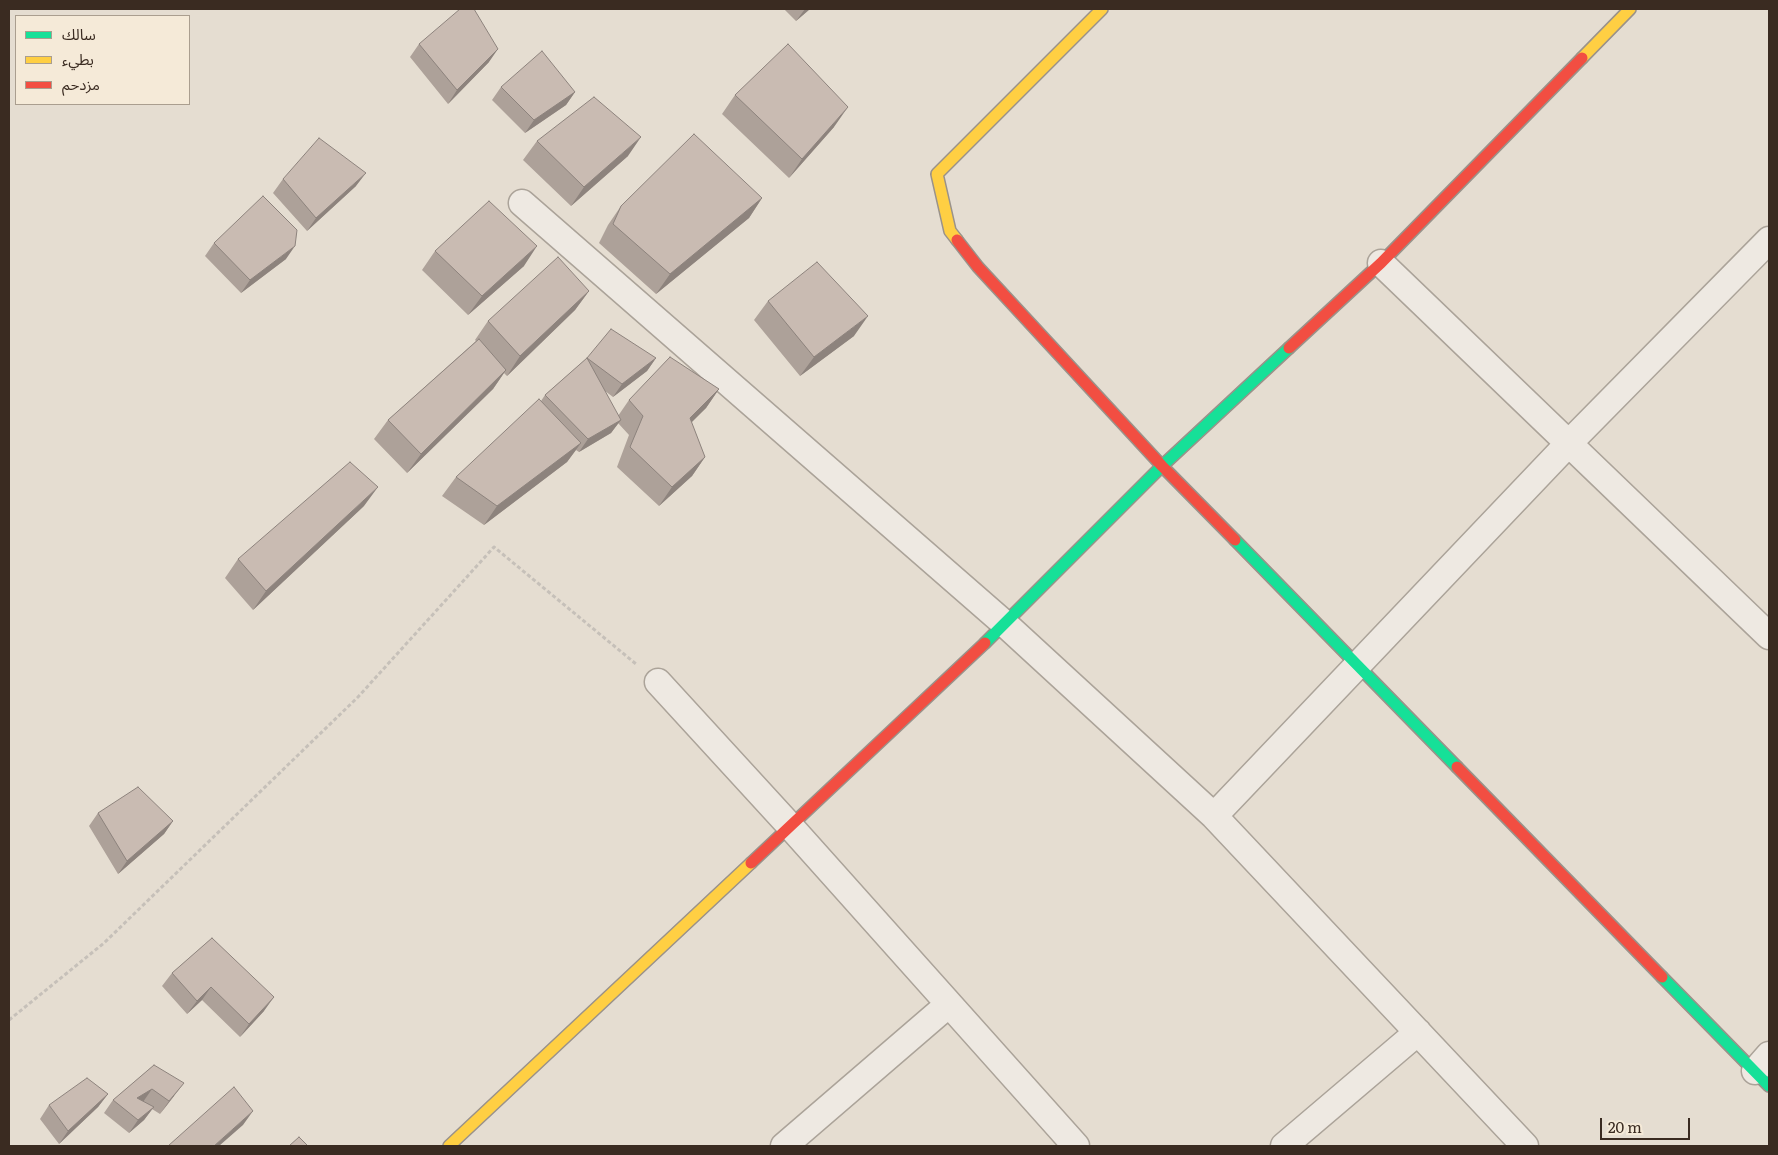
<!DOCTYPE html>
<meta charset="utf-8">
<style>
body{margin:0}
#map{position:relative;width:1778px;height:1155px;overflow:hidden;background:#e5ddd1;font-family:Literata,"Noto Sans Arabic",serif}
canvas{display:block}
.frame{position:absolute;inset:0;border:10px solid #3a2b21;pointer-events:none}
.legend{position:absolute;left:15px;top:15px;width:175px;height:90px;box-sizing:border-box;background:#f5ead8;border:1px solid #aa9e8f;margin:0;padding:6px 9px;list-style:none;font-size:15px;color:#3a2b21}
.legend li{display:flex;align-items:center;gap:10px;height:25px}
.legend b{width:25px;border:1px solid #aa9e8f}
.scale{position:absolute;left:1600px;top:1118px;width:90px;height:22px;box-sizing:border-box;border:2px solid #3a2b21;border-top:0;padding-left:6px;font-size:15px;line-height:18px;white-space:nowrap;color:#3a2b21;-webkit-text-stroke:4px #f5ead8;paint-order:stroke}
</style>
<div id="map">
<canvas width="1778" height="1155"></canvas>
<div class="frame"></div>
<ul class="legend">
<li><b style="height:6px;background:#16e098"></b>سالك</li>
<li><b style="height:6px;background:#ffcf43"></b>بطيء</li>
<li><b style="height:6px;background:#f24e42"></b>مزدحم</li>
</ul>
<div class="scale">20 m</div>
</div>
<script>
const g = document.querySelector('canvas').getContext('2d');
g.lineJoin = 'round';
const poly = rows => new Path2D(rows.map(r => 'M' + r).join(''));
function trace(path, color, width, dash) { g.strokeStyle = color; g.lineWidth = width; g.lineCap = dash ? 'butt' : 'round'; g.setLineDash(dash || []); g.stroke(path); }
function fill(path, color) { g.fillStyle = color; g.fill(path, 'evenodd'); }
const street = poly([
 [522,203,1005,624,1214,816,1525,1146],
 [1381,263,1769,636],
 [658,682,790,826,1076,1146],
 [1214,816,1569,443,1769,240],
 [1755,1071,1769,1055],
 [784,1146,949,1004],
 [1284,1146,1418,1032]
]);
const fast = poly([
 [1235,540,1457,767],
 [985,643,1162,466,1289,348],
 [1662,977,1769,1086]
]);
const slow = poly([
 [1582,58,1630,9],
 [957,240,950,231,937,174,1102,9],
 [449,1146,751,863]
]);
const jam = poly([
 [957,240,978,267,1162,466,1235,540],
 [1289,348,1381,263,1582,58],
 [1457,767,1662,977],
 [751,863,985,643]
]);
trace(street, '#aba399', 29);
trace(fast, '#9a928a', 14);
trace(slow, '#9a928a', 14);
trace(jam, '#9a928a', 14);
trace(poly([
 [9,1020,104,943,358,697,494,547,636,664]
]), '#c6c0b9', 3, [4, 2.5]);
trace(street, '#eee9e2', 26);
trace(fast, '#16e098', 11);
trace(slow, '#ffcf43', 11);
trace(jam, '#f24e42', 11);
fill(poly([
 [784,9,810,9,796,21],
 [419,44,489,62,448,104,410,57],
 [501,87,575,92,566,105,525,133,492,100],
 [735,95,834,127,789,178,722,114],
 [537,141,628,156,571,206,523,160],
 [283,179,356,186,307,231,273,193],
 [762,198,749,218,656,294,599,243,608,225,621,206],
 [214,243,286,259,241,293,205,256],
 [435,251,524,266,468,315,422,270],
 [589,291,575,310,507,376,504,373,493,389,407,473,374,439,388,420,476,341,475,340,488,321],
 [768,301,854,336,800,376,754,320],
 [587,358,656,358,647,371,613,397,605,391,618,416,629,400,719,389,706,408,691,422,705,457,692,476,659,506,617,467,629,435,618,423,611,433,579,452,576,450,567,462,484,525,442,496,456,477,541,401,545,395],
 [364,506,253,610,225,578,238,559],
 [98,813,173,821,164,834,118,874,89,826],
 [212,938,264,1011,240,1037,202,1000,187,1014,162,986,172,973],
 [154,1065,174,1096,160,1114,152,1109,144,1120,129,1133,104,1113,113,1100],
 [108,1094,98,1107,59,1144,40,1119,49,1105]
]), '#ada199');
fill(poly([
 [805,9,810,9,796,21],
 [498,49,489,62,448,104,457,90],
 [575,92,566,105,525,133,534,120],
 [848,107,834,127,789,178,802,159],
 [641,137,628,156,571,206,584,187],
 [366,173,356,186,307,231,316,218],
 [762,198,749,218,656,294,670,274],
 [295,246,286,259,241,293,250,280],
 [537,246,524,266,468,315,482,296],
 [589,291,575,310,507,376,520,356],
 [868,316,854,336,800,376,814,357],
 [656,358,647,371,613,397,622,384],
 [506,370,493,389,407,473,421,454],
 [719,389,706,408,676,438,690,418],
 [621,420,611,433,579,452,588,439],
 [581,443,567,462,484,525,497,506],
 [705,457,692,476,659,506,672,487],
 [378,487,364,506,253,610,266,591],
 [173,821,164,834,118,874,127,861],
 [211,987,202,1000,187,1014,197,1001],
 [274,997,264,1011,240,1037,249,1024],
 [184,1083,174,1096,160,1114,169,1101],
 [152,1089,143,1102,137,1098],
 [108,1094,98,1107,59,1144,68,1131],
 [154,1107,144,1120,129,1133,138,1120],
 [253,1111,243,1125,219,1146,214,1146]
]), '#8d837d');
const building = poly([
 [460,9,474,9,498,49,457,90,419,44,460,9],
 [788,44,848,107,802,159,735,95,788,44],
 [542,51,575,92,534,120,501,87,542,51],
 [594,97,641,137,584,187,537,141,594,97],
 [694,134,762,198,670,274,613,224,621,206,694,134],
 [319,138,366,173,316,218,283,179,319,138],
 [263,196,297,230,295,246,250,280,214,243,263,196],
 [489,201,537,246,482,296,435,251,489,201],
 [558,257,589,291,520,356,488,321,558,257],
 [817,262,868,316,814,357,768,301,817,262],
 [611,329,656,358,622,384,587,358,611,329],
 [479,339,506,370,421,454,388,420,479,339],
 [670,357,719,389,690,418,705,457,672,487,630,447,643,416,629,400,670,357],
 [587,358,621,420,588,439,545,395,587,358],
 [539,399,581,443,497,506,456,477,539,399],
 [350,462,378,487,266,591,238,559,350,462],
 [138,787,173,821,127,861,98,813,138,787],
 [212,938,274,997,249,1024,211,987,197,1001,172,973,212,938],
 [154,1065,184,1083,169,1101,152,1089,137,1098,154,1107,138,1120,113,1100,154,1065],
 [87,1078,108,1094,68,1131,49,1105,87,1078],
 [234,1087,253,1111,214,1146,168,1146,234,1087],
 [299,1137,308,1146,289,1146,299,1137]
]);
fill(building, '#c9bbb2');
trace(building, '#8d837d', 1);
</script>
